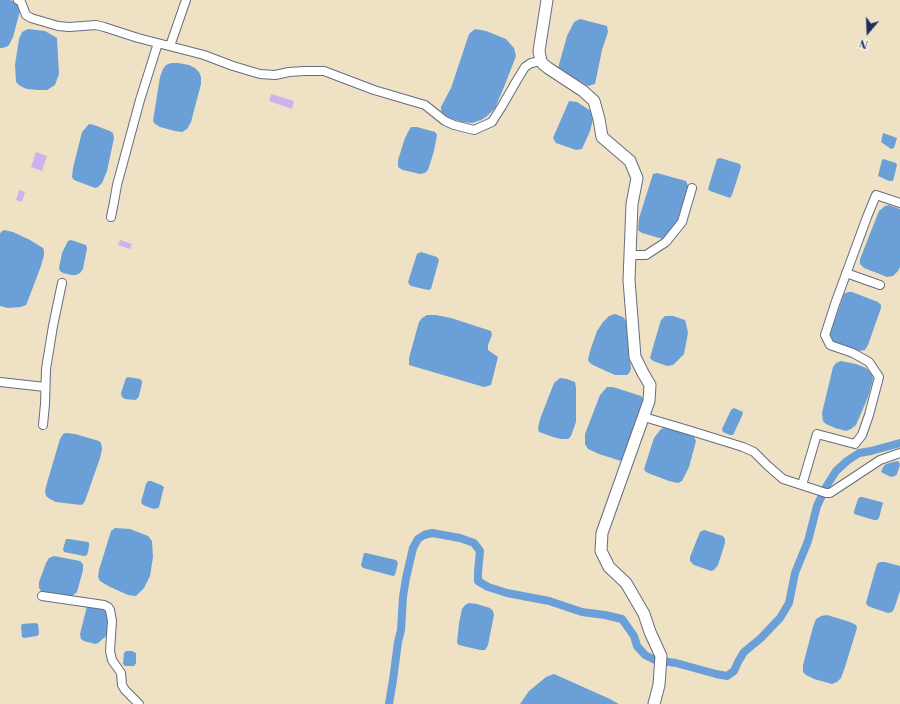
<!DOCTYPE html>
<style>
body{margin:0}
#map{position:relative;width:900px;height:704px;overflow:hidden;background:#efe1c3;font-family:"Libre Bodoni",serif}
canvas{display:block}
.north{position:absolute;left:848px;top:12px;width:40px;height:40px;-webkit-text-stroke:3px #f7f3e8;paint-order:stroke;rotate:199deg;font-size:11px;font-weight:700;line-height:16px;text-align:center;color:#1b2f5e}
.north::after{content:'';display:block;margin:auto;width:14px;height:18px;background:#1b2f5e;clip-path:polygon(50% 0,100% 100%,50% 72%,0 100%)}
</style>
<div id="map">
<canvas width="900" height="704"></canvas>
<div class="north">N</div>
</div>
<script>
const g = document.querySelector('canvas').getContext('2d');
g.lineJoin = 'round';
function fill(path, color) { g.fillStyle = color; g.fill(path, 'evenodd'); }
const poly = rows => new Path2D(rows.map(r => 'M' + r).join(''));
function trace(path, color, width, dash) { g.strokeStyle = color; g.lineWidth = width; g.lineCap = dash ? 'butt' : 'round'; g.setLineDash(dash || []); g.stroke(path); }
fill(poly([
 [0,0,10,0,17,2,20,7,20,11,13,37,9,45,6,47,2,48,0,48],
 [580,19,607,26,608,32,602,50,595,84,588,86,558,68,567,36,574,22],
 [28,29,45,31,57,38,59,74,55,85,47,90,38,90,27,89,20,86,16,82,15,65,19,39,22,32],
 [475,29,486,31,506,39,514,48,516,56,504,87,495,108,486,117,481,120,472,123,462,122,449,118,444,114,441,111,441,107,451,88,469,34],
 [171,63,178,63,189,65,195,68,199,72,201,77,201,84,191,122,187,129,182,132,175,131,160,127,155,124,153,121,160,77,163,69,166,65],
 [569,101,577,102,591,111,593,119,590,131,582,149,576,150,556,143,553,138],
 [89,124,94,125,110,131,113,133,114,138,107,171,102,183,98,187,95,188,74,180,72,177,73,168,82,132],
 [411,127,417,127,435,132,437,135,434,151,428,170,425,173,420,174,403,170,399,168,398,166,398,160,405,138,409,130],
 [883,133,897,138,894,148,891,149,881,142],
 [720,158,740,164,741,167,732,195,730,198,710,191,708,189,717,159],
 [883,159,896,163,897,165,893,181,889,181,878,176,882,160],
 [657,173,686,181,688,186,681,210,676,224,663,239,642,233,638,230,639,218,653,174],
 [889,205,900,209,900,267,898,271,893,276,887,277,864,268,860,264,860,259,879,211,885,206],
 [4,230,13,232,30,240,43,248,44,251,44,255,41,266,27,303,26,305,21,307,8,308,0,306,0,234,1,232],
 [71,240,86,245,87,248,83,269,80,273,76,275,71,275,63,273,60,271,59,268,62,253,68,241],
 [421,252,437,257,439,260,431,289,428,290,411,286,409,284,408,282,417,254],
 [848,292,852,292,878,302,881,305,881,308,868,345,865,350,859,351,834,342,831,339,830,334,844,294],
 [615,314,623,317,627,322,628,332,628,348,631,368,630,372,627,375,615,375,608,372,593,365,590,363,588,360,590,351,597,331,603,322,609,316],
 [427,315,436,315,451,318,491,331,492,335,488,345,488,350,498,357,491,385,484,387,477,385,409,365,409,358,419,322,422,318],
 [665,316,673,316,685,320,686,323,688,333,684,354,673,365,667,366,653,361,650,358,653,347,661,320],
 [841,361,856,364,866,368,871,373,873,378,872,383,868,397,856,425,851,429,846,431,835,428,826,424,823,421,822,413,833,367,836,363],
 [128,377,140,379,142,381,142,383,139,396,137,399,135,400,125,399,122,397,121,393,126,378],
 [560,378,567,379,575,382,576,388,576,422,571,436,568,439,561,439,553,437,539,432,538,428,540,419,554,383],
 [607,387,613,387,641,396,643,398,642,405,634,425,626,454,623,460,621,461,599,454,588,449,585,444,585,434,600,395],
 [734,408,743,412,742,416,733,435,730,435,723,432,722,429,731,410],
 [665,427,680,431,694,437,696,441,689,467,682,481,678,483,669,481,648,473,645,471,644,469,654,438,660,430],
 [66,433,75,434,99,441,101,443,102,449,100,458,85,501,83,504,81,505,56,502,50,499,46,496,45,491,47,483,60,439,63,434],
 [897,461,899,462,900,465,897,474,895,476,891,477,881,472,883,467,886,464],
 [148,481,151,481,161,485,164,487,159,507,158,508,154,509,145,506,142,504,141,502,146,484],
 [860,497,862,497,881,502,883,503,879,518,877,520,874,520,854,514,854,511,858,499],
 [115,528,130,529,148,536,152,541,153,557,150,576,144,588,136,596,128,595,108,586,100,581,98,577,99,570,111,531],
 [704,530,723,536,725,539,725,543,718,565,714,570,711,571,694,565,690,561,690,557,700,532],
 [66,539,69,539,88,542,89,543,89,546,88,552,87,555,84,556,64,552,63,549],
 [364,553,366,553,396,560,398,563,395,575,393,576,363,568,361,565],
 [54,556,80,561,83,564,83,570,77,592,72,596,48,593,41,591,39,588,39,582,46,563,49,558],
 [880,562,885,562,900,566,900,591,894,609,892,612,888,613,873,608,868,606,866,603,867,599,877,564],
 [469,603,477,604,490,608,493,611,494,615,488,645,485,650,480,650,463,646,459,645,457,643,459,623,462,609,465,605],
 [87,606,98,607,105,610,108,613,109,619,108,632,105,637,98,643,95,644,84,641,81,639,80,634],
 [827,615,850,622,856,625,857,628,845,667,841,678,837,682,832,684,814,679,806,675,803,672,803,665,813,627,816,619,821,616],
 [36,623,38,624,39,634,37,636,24,638,22,637,21,627,22,624],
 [126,651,132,651,136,653,136,663,134,666,125,666,123,664,124,653],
 [554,674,610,699,619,704,520,704,529,691,546,677]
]), '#6aa0d7');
trace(poly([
 [389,704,393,680,398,642,401,630,403,597,406,578,413,548,418,539,424,535,432,533,460,538,474,543,480,551,478,572,478,581,488,587,507,593,549,601,582,612,605,615,622,619,634,636,637,646,645,655,655,660,676,663,716,674,727,676,734,671,738,662,744,652,761,638,780,618,789,603,795,573,808,541,817,506,826,487,836,471,847,461,859,453,871,451,900,443]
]), '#6aa0d7', 8);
fill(poly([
 [271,94,294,101,292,109,269,101],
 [36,152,47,156,42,171,31,167],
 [19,190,25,192,22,202,16,200],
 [120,240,132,244,130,249,118,245]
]), '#d1b1ed');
const street = poly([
 [18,0,21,2,26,15,31,18,58,26,69,27,96,25,104,27,138,38,204,55,233,66,260,74,275,75,289,72,304,71,324,71,374,90,425,105,445,121,454,125,474,130,492,122,502,106,517,80,525,67,531,63,541,61],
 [170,46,186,0],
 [111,217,114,202,117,185,140,100,158,43],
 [630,255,646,255,666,242,682,222,692,188],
 [846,273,880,285],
 [0,382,45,387],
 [644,417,688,430,743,447,754,452,767,465,783,479,826,493,830,493,880,460,900,453],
 [43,425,45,404,46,369,53,326,62,283],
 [802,485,817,434,855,444,862,435,869,415,879,377,869,362,853,353,830,345,825,335,835,304,867,217,876,195,900,203],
 [42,596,104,605,108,607,110,610,112,621,110,651,112,660,121,673,122,685,125,690,139,704]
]);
const secondary = poly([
 [547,0,539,51,541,61,543,64,548,68,583,91,594,101,599,119,602,137,630,161,637,178,632,204,629,280,635,357,643,373,650,385,649,401,602,533,601,551,609,567,626,583,644,614,650,632,661,656,659,685,654,704]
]);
trace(street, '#656d81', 10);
trace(secondary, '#656d81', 13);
trace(street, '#fff', 8);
trace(secondary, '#fff', 11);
</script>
